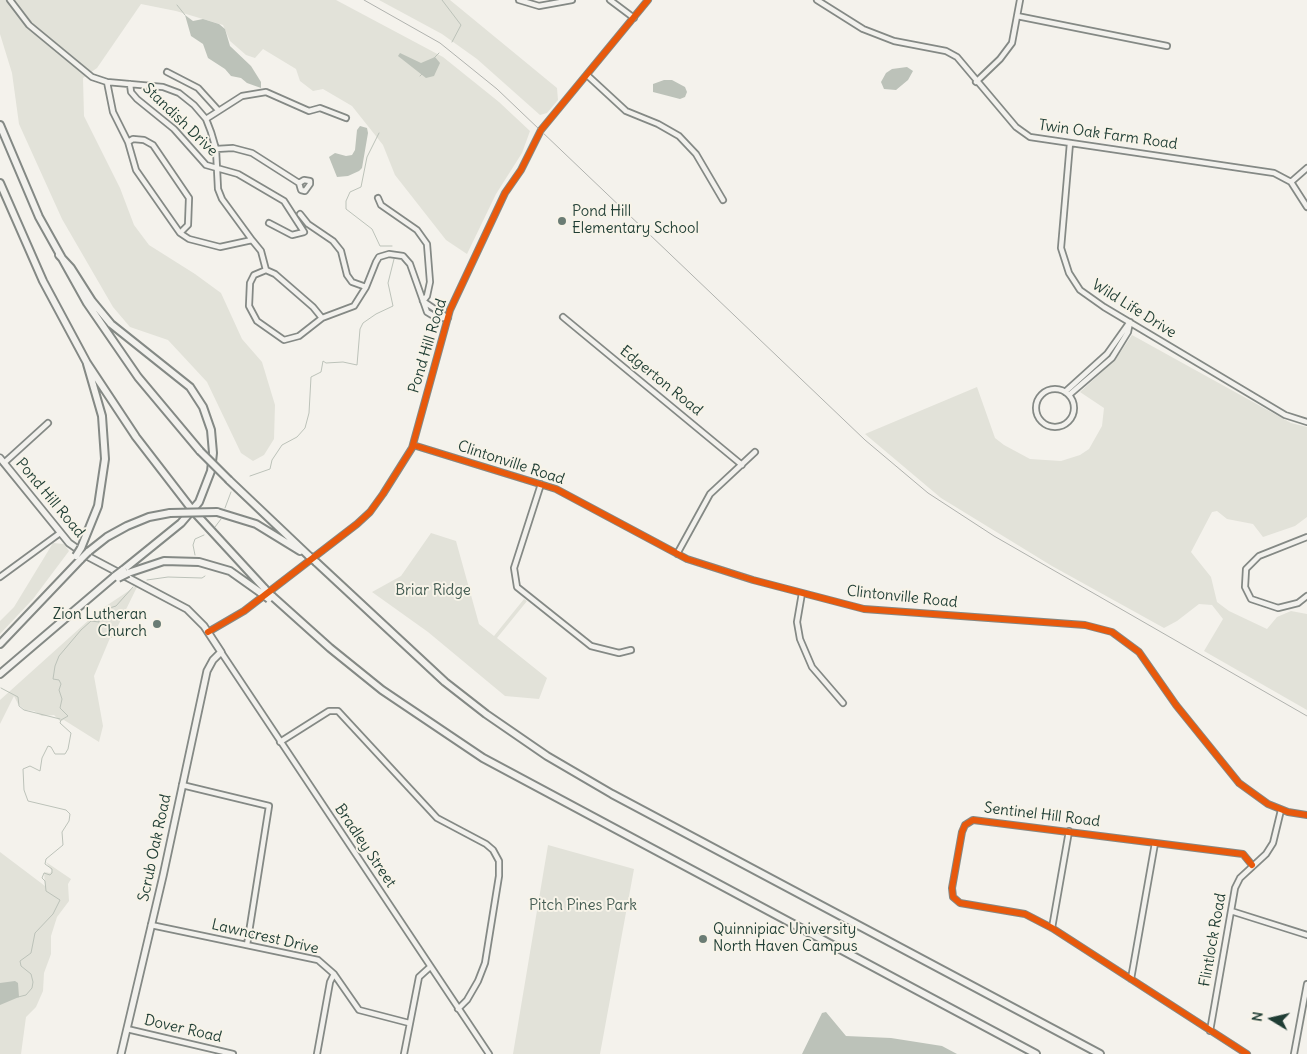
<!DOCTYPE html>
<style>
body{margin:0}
#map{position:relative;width:1307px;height:1054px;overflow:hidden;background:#f4f2ec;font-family:Delius,sans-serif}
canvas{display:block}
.north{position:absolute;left:1247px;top:994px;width:50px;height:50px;-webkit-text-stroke:4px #f7f3e8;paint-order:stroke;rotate:279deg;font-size:14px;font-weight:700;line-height:20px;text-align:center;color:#1f3d34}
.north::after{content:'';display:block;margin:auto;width:18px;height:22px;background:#1f3d34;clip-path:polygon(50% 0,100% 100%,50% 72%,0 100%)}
</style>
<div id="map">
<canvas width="1307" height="1054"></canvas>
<div class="north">N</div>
</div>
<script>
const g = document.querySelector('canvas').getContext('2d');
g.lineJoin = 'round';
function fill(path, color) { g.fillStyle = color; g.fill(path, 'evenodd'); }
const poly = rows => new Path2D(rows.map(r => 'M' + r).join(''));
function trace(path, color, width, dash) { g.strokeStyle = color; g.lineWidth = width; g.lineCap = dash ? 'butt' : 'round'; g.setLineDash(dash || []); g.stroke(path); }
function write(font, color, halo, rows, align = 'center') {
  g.font = font + ' Delius,sans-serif'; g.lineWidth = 4; g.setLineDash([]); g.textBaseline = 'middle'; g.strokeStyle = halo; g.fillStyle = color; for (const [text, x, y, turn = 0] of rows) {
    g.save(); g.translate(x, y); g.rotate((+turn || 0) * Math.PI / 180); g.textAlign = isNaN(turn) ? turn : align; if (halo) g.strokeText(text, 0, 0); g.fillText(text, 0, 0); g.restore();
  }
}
fill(poly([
 [0,0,336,0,443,57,499,102,530,131,522,153,496,194,467,254,446,240,395,175,383,145,352,106,323,89,313,91,300,81,296,69,263,49,255,58,246,55,230,41,223,25,176,11,141,4,97,68,83,78,84,116,120,188,134,225,149,245,195,274,221,293,242,339,262,362,275,405,274,439,264,455,253,461,241,453,207,382,168,340,130,327,113,307,62,219,19,124,12,73,0,34],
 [379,0,450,0,557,88,558,100,547,113,540,115,477,59,442,34],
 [1132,335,1291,423,1307,427,1307,517,1295,526,1263,537,1253,524,1227,519,1217,511,1212,512,1191,552,1211,577,1217,602,1229,611,1267,629,1277,617,1291,611,1307,614,1307,710,1204,651,1223,619,1212,605,1199,604,1177,621,1164,628,1052,566,941,498,865,434,977,387,995,438,1004,445,1030,459,1061,461,1080,455,1089,449,1102,426,1104,408,1080,392,1115,360],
 [431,533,456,541,479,624,494,636,524,599,527,601,497,638,547,678,539,699,505,696,428,632,372,592,401,576],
 [53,543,64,544,69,551,33,599,0,634,0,621,14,607],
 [136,586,137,587,112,638,110,638,94,676,103,726,99,742,64,720,60,721,54,715,42,716,34,711,25,710,18,704,14,696,0,724,0,700,100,610],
 [548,845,634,869,600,1054,513,1054],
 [0,852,45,886,44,872,50,873,52,871,46,862,71,879,68,884,69,901,57,917,51,936,51,954,44,973,43,991,36,1007,26,1017,21,1054,0,1054]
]), '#e2e2d9');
fill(poly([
 [185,15,193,21,203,19,219,24,225,29,230,46,251,66,261,82,261,88,247,83,241,78,231,76,225,69,208,58,203,44,191,36],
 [400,53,421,63,435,57,440,63,434,76,426,78,398,56],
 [907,67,913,71,908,80,896,90,884,89,881,82,886,73,892,69],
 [664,80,672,80,685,87,687,92,685,97,680,99,653,92,653,84],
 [360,126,367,128,368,133,362,168,359,171,348,176,337,177,329,157,335,153,346,156,352,155,355,150,357,130],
 [15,981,18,983,19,997,0,1005,0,983],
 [826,1012,846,1036,891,1038,942,1046,957,1054,802,1054,822,1013]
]), '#bcc2b9');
trace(poly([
 [442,0,461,25,452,42],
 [177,5,185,15],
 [434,58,439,53],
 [420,76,423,73],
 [379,133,367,157,361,187,350,192,346,201,346,209,372,229,380,246,392,246],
 [250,476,270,469,272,460,282,445,297,437,305,428,309,413,311,377,321,372,323,361,326,363,343,362,357,365,360,329,363,323,376,314,393,306,388,283,394,259],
 [225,508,231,492],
 [215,527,221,519],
 [195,555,193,545,195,539,204,535],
 [147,580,168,577,202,578,205,576],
 [1,688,18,697,19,706,24,710,60,719],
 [18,997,26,995,32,988,33,982,31,974,21,966,20,961,31,953,35,933,53,914,60,900,46,891,45,881,42,878,44,873,50,875,52,873,52,869,45,864,46,859,63,845,62,832,69,821,70,814,66,810,28,801,24,790,23,769,30,766,40,771,42,758,48,746,51,747,55,754,65,754,68,749,71,733,60,723,61,720,68,716,60,708,62,699,59,690,61,684,59,680,53,679,55,666,59,656,81,630,91,621,99,622,100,611,116,606,133,587]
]), '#bcc2b9', 1);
const minor = poly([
 [10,0,29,25,92,77,107,82,163,87,179,93,194,105,206,119,211,132,216,149,218,189,222,199,252,240],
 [519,0,539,6,572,0],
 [610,0,634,18],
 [817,0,863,29,894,41,946,51,957,57,1016,127,1030,137,1274,173,1291,182],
 [1017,16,1167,46],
 [167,72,198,88,218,110],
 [587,75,626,111,658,124,679,136,696,154,723,200],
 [107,82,113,112,128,142,136,170,180,233,189,239,220,247,252,240,261,251,266,270],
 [976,82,1000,59,1012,43,1020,0],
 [130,84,131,92,137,99,174,129,206,165,238,174,284,201,304,232,292,235,269,223],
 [206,119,242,96,266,92,309,111,320,108,346,118],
 [128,142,133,139,144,140,153,145,189,198,188,225,180,233],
 [1070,143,1061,248,1069,273,1080,290,1104,307,1285,415,1307,422],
 [216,149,233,148,252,153,299,183,304,180,310,181,310,184,305,191,301,190,299,183],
 [1291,182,1307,207],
 [1291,182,1307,168],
 [378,198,381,205,417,230,427,244,430,282,427,296,423,301],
 [300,214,308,224,333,241,341,251,347,275,352,282,366,287],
 [423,301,448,318],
 [563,317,742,465],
 [322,318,313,307,275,274,266,270,254,275,250,283,249,306,257,321,284,340,299,336,322,318,354,306,366,287,376,262,379,257,389,254,403,256,410,264,427,312,437,318,448,318],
 '1036 408a19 19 0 1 1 38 0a19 19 0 1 1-38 0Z',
 [1065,392,1107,354,1129,323],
 [1069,395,1112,358,1128,332,1130,322],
 [413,445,556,489,687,559,753,580,864,609,1085,625,1112,632,1139,652,1176,705,1239,783,1268,804,1288,812,1307,815],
 [4,463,48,423],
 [541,484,514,568,517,587,591,646,619,653,631,650],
 [1307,537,1259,556,1246,569,1245,587,1251,599,1278,608,1298,603,1307,596],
 [677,554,710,494,755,452],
 [0,577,60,533],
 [802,593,797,622,800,639,812,667,843,703],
 [208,632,244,611,357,524,370,512,383,494,412,448,450,310,505,193,521,170,541,130,648,0],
 [221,652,489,1054],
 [280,742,329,711,338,711,437,818,486,844,493,850,499,861,499,876,485,963,478,981,467,1000,458,1009],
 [182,785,269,806,247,945],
 [1231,911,1307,935],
 [151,925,318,960,334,974,359,1010,409,1023],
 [1052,928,1069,831],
 [1131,979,1155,843],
 [127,1029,233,1054],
 [1210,1031,1235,888,1240,878,1266,854,1273,843,1281,810],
 [317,1054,330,982,334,974],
 [404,1054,419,977,430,967],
 [1247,1054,1052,928,1025,914,960,903,953,897,952,888,962,832,965,825,973,820,1243,854,1252,865],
 [1294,1054,1307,984]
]);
const major = poly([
 [0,458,69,543,89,557,187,609,204,626,221,652,213,660,207,671,163,876,121,1054]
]);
const highway = poly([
 [0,125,39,217,87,303,138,377,200,451],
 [0,183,43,281,87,363,136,437,190,507],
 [59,255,71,268,92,301,111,324,190,387,203,407,211,430,213,453,211,471,199,502,181,523,123,570],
 [229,480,309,556],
 [217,512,256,524,300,551],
 [196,514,265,589],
 [81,548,98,506,105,459,102,416,87,364],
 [88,552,107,537,127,526,149,517,170,513],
 [316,562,445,682,486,714,547,756,612,794,1100,1054],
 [128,573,164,561,199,562,230,571,261,593],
 [272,596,330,648,382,690,483,758,1036,1054],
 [0,644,81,559],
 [0,674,115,576]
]);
trace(minor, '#848985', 8);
trace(major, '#848985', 9);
trace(highway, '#848985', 10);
trace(minor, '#f2f1ed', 4.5);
trace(major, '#f2f1ed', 5.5);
trace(highway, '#f2f1ed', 6);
trace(poly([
 [364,0,440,43,497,89,865,440,928,493,994,536,1307,716]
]), '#b0b2ae', 1);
const highwayBridge = poly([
 [200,451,229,480],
 [170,513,217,512],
 [76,556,81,548],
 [309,556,316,562],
 [81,559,88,552],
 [115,576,123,570],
 [118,578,128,573],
 [265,589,272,596],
 [261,593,269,599]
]);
trace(highwayBridge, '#848985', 10, []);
trace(highwayBridge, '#f2f1ed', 6);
trace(poly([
 [413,445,556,489,687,559,753,580,864,609,1085,625,1112,632,1139,652,1176,705,1239,783,1268,804,1288,812,1307,815],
 [208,632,244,611,357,524,370,512,383,494,412,448,450,310,505,193,521,170,541,130,648,0],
 [1247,1054,1052,928,1025,914,960,903,953,897,952,888,962,832,965,825,973,820,1243,854,1252,865]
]), '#e8590c', 6);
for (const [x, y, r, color] of [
 [562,221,5,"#6a7c74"],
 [157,624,5,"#6a7c74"],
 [703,939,5,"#6a7c74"]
]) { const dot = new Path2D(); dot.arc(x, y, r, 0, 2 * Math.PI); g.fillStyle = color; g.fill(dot); trace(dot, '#f7f3e8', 2); }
write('15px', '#1f3d34', '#f7f3e8', [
 ["Standish Drive",180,120,44],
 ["Twin Oak Farm Road",1108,135,8],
 ["Wild Life Drive",1134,309,32],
 ["Pond Hill Road",428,346,-73],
 ["Edgerton Road",661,381,39],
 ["Clintonville Road",511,463,18],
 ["Pond Hill Road",50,498,50],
 ["Clintonville Road",902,597,6],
 ["Sentinel Hill Road",1042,815,7],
 ["Bradley Street",365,846,56],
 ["Scrub Oak Road",155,848,-78],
 ["Lawncrest Drive",265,937,13],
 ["Flintlock Road",1213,940,-80],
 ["Dover Road",183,1029,13]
]);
write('15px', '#1f3d34', '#f7f3e8', [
 ["Pond Hill",572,212],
 ["Elementary School",572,229],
 ["Zion Lutheran",147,615,"right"],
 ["Church",147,632,"right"],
 ["Quinnipiac University",713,930],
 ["North Haven Campus",713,947]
], 'left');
write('15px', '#435b52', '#f7f3e8', [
 ["Briar Ridge",433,591],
 ["Pitch Pines Park",583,906]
]);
</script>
